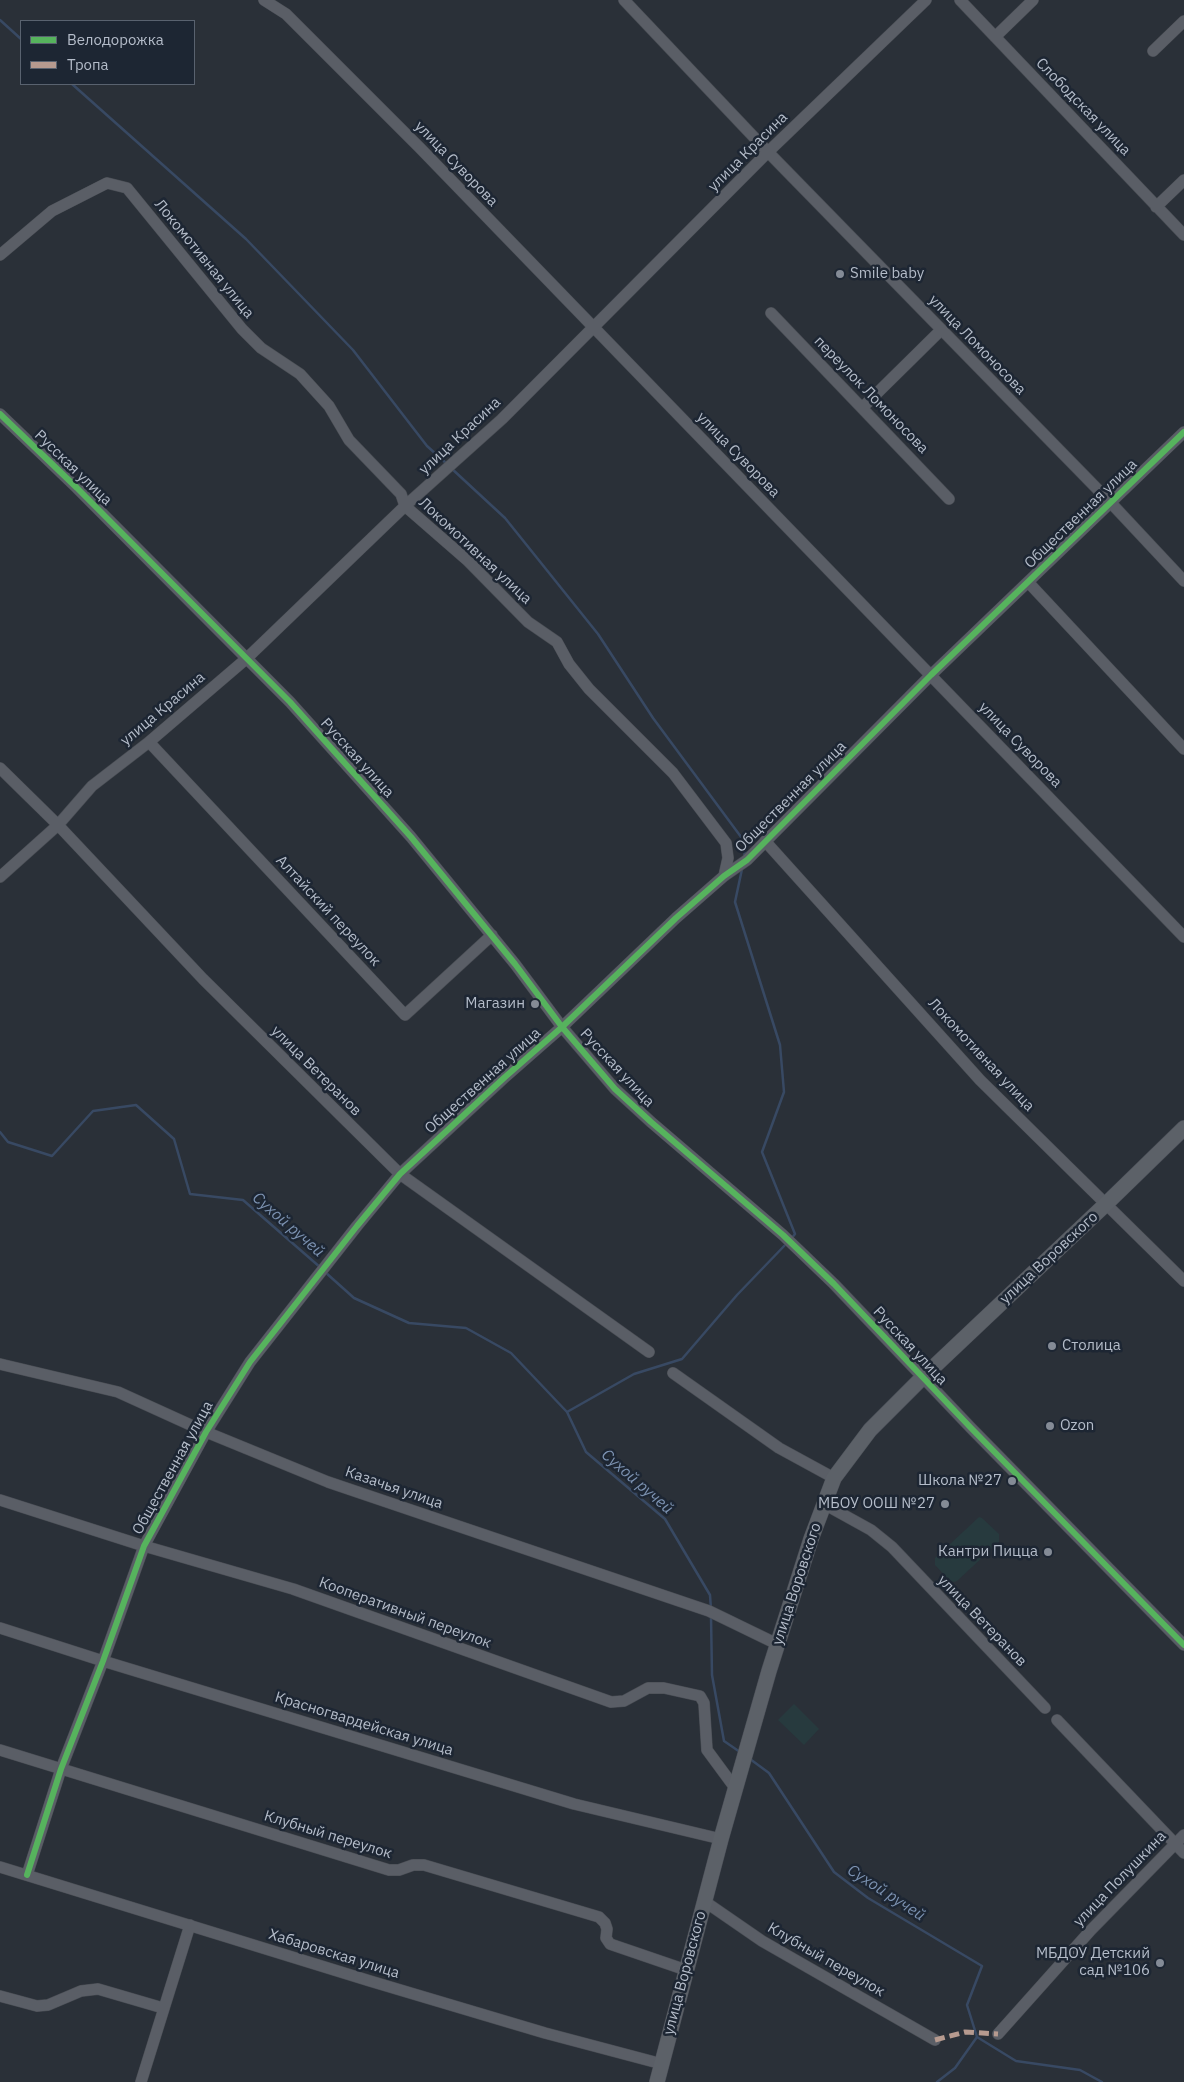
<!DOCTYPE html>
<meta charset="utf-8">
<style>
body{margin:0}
#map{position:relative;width:1184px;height:2082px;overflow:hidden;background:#2a3038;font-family:"IBM Plex Sans",sans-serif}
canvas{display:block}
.legend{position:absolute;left:20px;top:20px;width:175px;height:65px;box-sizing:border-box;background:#1d2633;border:1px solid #59626f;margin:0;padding:6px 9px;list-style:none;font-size:15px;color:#b4bcc9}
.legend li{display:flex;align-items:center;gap:10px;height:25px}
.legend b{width:25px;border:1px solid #59626f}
</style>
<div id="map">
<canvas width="1184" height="2082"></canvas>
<ul class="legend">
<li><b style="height:6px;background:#56b35d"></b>Велодорожка</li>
<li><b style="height:6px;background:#b69a8f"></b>Тропа</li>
</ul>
</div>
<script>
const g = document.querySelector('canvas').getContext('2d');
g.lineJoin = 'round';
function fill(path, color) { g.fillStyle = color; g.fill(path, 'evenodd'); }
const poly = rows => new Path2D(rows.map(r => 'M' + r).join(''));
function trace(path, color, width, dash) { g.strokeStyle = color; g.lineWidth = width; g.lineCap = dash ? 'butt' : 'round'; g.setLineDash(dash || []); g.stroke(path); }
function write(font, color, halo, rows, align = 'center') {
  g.font = font + ' "IBM Plex Sans",sans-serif'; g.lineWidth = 5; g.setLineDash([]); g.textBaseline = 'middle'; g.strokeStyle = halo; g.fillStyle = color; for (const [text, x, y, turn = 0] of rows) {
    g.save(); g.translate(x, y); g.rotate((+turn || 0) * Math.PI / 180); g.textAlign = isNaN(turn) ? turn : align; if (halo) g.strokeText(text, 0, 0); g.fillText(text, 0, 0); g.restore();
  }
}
fill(poly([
 [979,1517,982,1518,999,1534,999,1542,957,1581,954,1582,950,1581,935,1565,935,1558],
 [794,1704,819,1729,804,1745,778,1720]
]), '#273a3e');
trace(poly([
 [0,20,21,39],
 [72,84,246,239,353,350,427,446,447,464],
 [451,468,505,518,598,634,653,718,747,845,744,856],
 [742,869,735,902,780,1045,784,1092,762,1152,795,1234,791,1239],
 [0,1132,8,1142,52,1156,93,1111,136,1105,174,1139,190,1194,243,1200,321,1268],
 [325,1272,354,1298,409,1323,466,1328,511,1353,567,1412,586,1452,665,1519,710,1595,711,1609],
 [567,1412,634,1374,682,1359,737,1295,787,1243],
 [711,1617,712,1675,724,1741,740,1752],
 [750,1759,769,1773,834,1872,868,1898,982,1966,967,2005,977,2037],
 [937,2082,955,2068,977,2037,1016,2061,1080,2070,1102,2082]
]), '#384963', 2.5);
const minor = poly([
 [264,0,286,14,420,148,1184,937],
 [624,0,768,152,1111,503,1184,581],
 [960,0,1184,235],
 [995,37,1033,0],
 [1153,51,1184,21],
 [1156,207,1184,180],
 [0,255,52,211,107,183,127,188,242,329,261,348,300,374,329,406,349,440,401,494,405,506,467,560,528,622,557,642,569,664,589,689,673,773,726,843,728,858,724,876],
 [771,313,949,499],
 [862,408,941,330],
 [0,414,77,488,290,702,411,837,515,964,562,1027,615,1089,651,1122,783,1235,834,1284,971,1428,1184,1645],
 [1028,582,1184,749],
 [149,742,405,1015,492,935],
 [0,768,58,825,203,979,400,1174,649,1352],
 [765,841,980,1080,1184,1281],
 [0,877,58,825,92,786,149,742,246,659,405,506,502,419,768,152,926,0],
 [0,1364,118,1392,206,1432,328,1482,709,1611,777,1644],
 [673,1373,779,1448,834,1478],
 [0,1500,144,1546,293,1589,611,1702,624,1701,648,1688,664,1688,700,1696,704,1703,707,1750,735,1788],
 [824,1504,871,1530,892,1547,1045,1708],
 [0,1628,103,1661,574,1804,721,1839],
 [1057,1720,1184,1853],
 [0,1750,389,1870,399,1870,413,1865,424,1865,599,1917,605,1923,607,1929,606,1938,610,1944,686,1970],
 [0,1867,370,1981,545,2033,662,2064],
 [27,1875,61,1769,103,1661,144,1546,206,1432,250,1362,357,1226,400,1174,505,1077,562,1027,676,918,724,876,747,860,931,675,1184,432],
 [704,1901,762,1941,935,2040],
 [0,1996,37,2006,48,2005,81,1991,98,1989,163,2008],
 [998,2034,1090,1931,1184,1835],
 [141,2082,190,1925]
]);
const major = poly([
 [657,2082,721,1839,769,1671,811,1539,834,1478,870,1430,922,1378,1106,1204,1184,1128]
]);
trace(minor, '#484c53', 12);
trace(major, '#484c55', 16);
trace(minor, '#5a5e66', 11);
trace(major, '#5c6168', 15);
trace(poly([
 [935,2040,965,2032,998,2034]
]), '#b69a8f', 5, [10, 5]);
trace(poly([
 [0,414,77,488,290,702,411,837,515,964,562,1027,615,1089,651,1122,783,1235,834,1284,971,1428,1184,1645],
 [27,1875,61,1769,103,1661,144,1546,206,1432,250,1362,357,1226,400,1174,505,1077,562,1027,676,918,724,876,747,860,931,675,1184,432]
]), '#56b35d', 6);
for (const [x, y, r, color] of [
 [840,274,5,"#848b96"],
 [535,1004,5,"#848b96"],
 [1052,1346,5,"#848b96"],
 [1050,1426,5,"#848b96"],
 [1012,1481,5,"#848b96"],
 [945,1504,5,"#848b96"],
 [1048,1552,5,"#848b96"],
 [1160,1963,5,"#848b96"]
]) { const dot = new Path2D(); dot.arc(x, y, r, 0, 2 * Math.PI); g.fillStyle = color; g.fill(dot); trace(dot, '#1d2633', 2); }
write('15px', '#b4bcc9', '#1d2633', [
 ["Слободская улица",1083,107,46],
 ["улица Красина",748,152,-45],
 ["улица Суворова",456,164,46],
 ["Локомотивная улица",204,259,51],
 ["улица Ломоносова",977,345,46],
 ["переулок Ломоносова",871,395,46],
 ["улица Красина",460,436,-43],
 ["улица Суворова",738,455,46],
 ["Русская улица",73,468,44],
 ["Общественная улица",1081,514,-44],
 ["Локомотивная улица",475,551,43],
 ["улица Красина",163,709,-40],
 ["улица Суворова",1020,745,46],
 ["Русская улица",357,758,48],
 ["Общественная улица",791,797,-45],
 ["Алтайский переулок",328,911,47],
 ["Локомотивная улица",981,1055,47],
 ["Русская улица",617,1068,47],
 ["улица Ветеранов",316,1071,45],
 ["Общественная улица",483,1081,-42],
 ["улица Воровского",1049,1258,-43],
 ["Русская улица",910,1346,47],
 ["Общественная улица",173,1468,-61],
 ["Казачья улица",394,1488,19],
 ["улица Воровского",797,1584,-72],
 ["Кооперативный переулок",405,1613,20],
 ["улица Ветеранов",982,1621,46],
 ["Красногвардейская улица",364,1724,17],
 ["Клубный переулок",328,1835,17],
 ["улица Полушкина",1120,1879,-46],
 ["Хабаровская улица",334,1954,17],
 ["Клубный переулок",826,1960,30],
 ["улица Воровского",685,1973,-75]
]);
write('15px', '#b4bcc9', '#1d2633', [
 ["Smile baby",850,274,"left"],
 ["Магазин",525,1004],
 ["Столица",1062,1346,"left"],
 ["Ozon",1060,1426,"left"],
 ["Школа №27",1002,1481],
 ["МБОУ ООШ №27",935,1504],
 ["Кантри Пицца",1038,1552],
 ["МБДОУ Детский",1150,1954],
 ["сад №106",1150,1971]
], 'right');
write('italic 16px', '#7c92b1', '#1d2633', [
 ["Сухой ручей",288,1225,41],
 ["Сухой ручей",637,1482,41],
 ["Сухой ручей",886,1893,33]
]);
</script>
